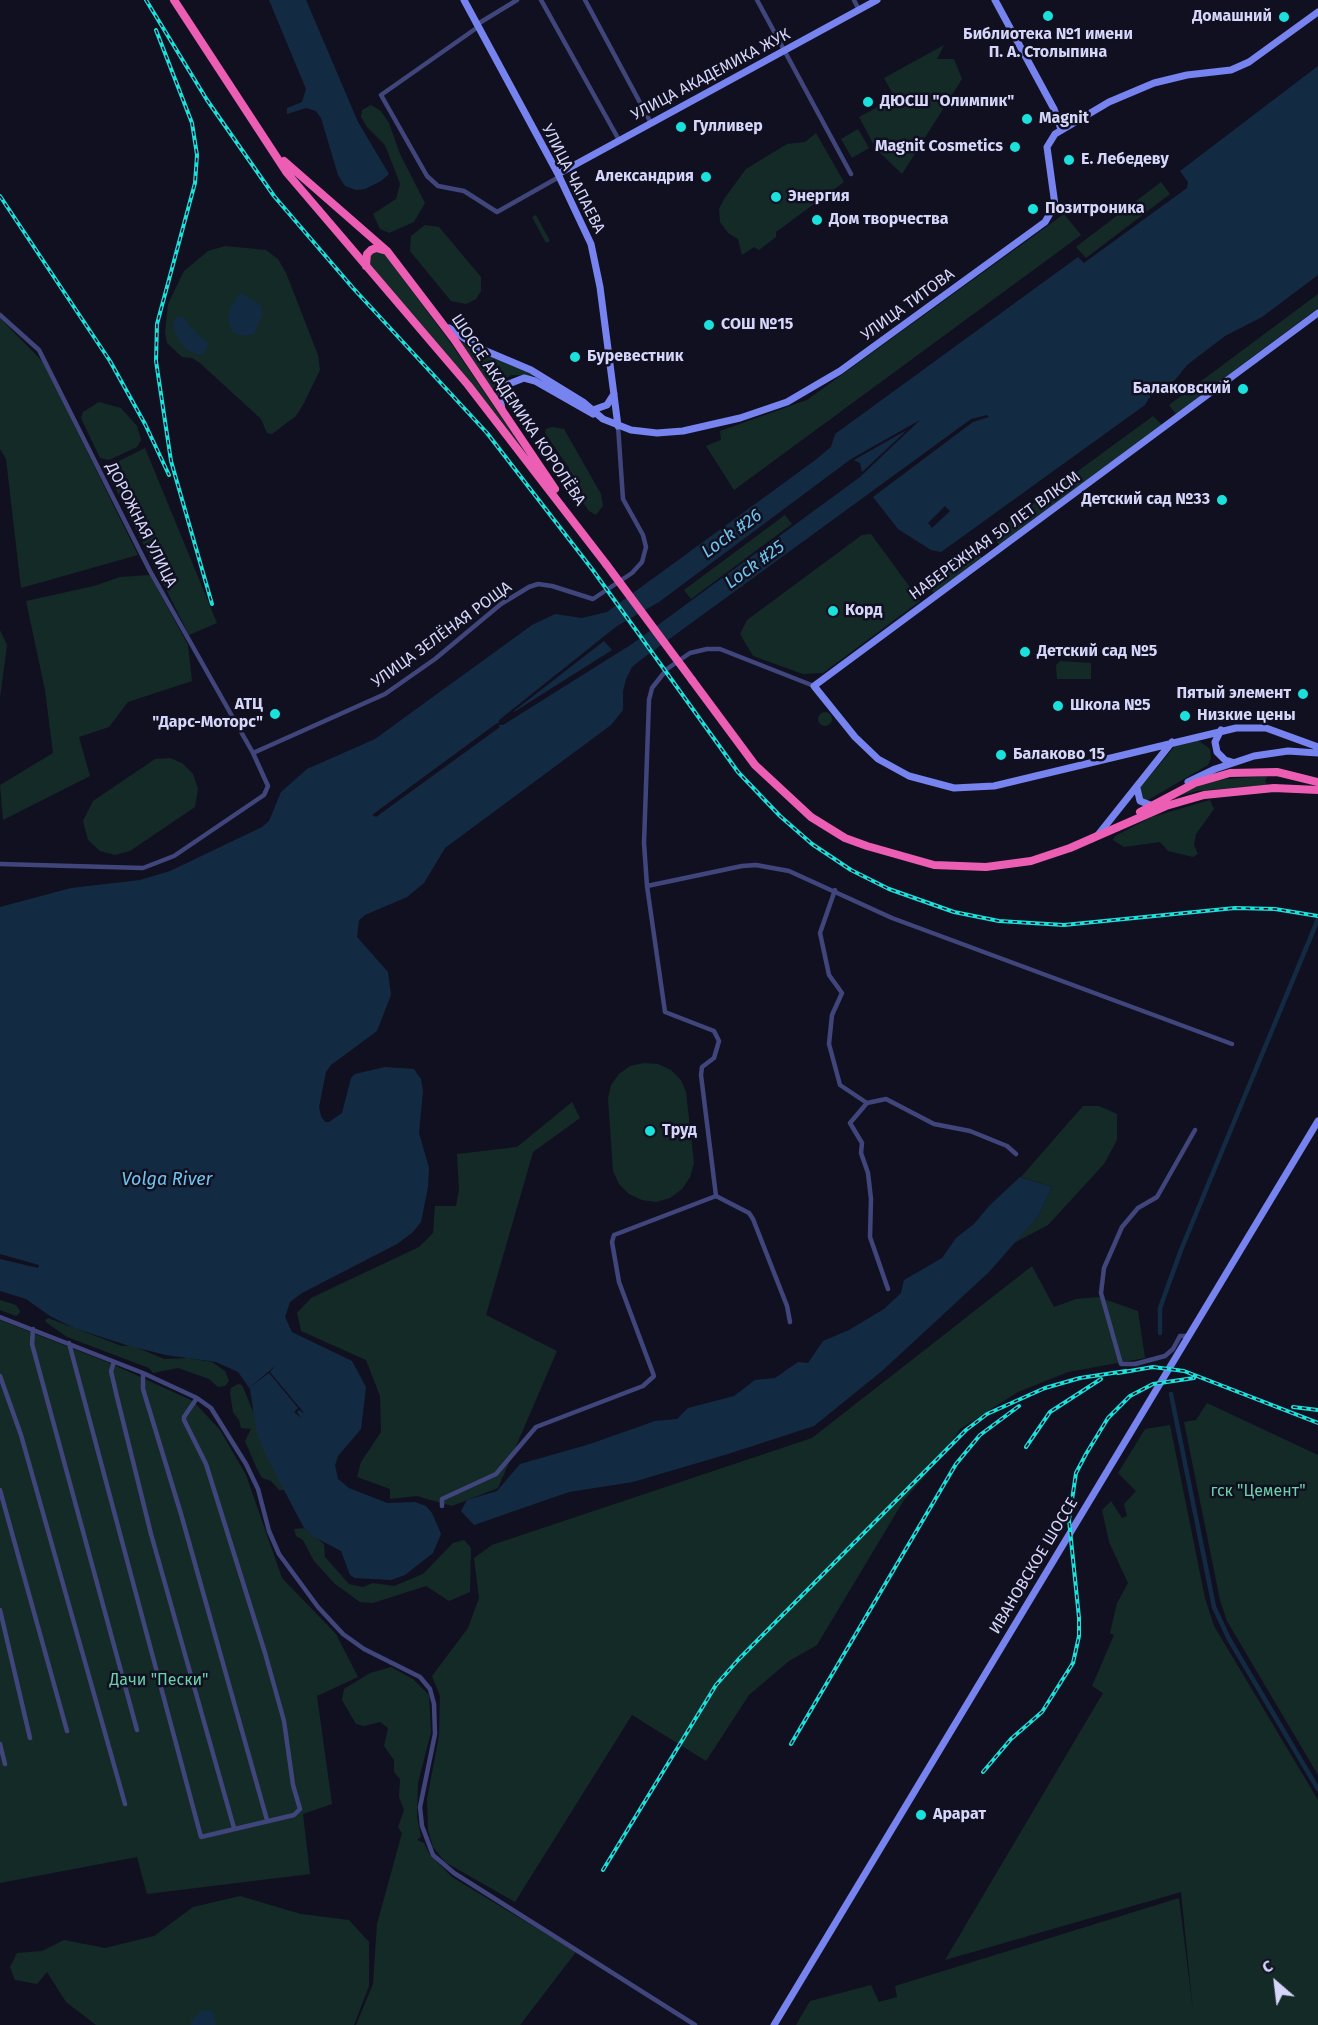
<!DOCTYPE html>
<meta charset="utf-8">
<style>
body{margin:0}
#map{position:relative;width:1318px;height:2025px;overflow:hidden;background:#111021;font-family:"Fira Sans",sans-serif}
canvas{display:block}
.north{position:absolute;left:1246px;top:1953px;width:60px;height:60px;-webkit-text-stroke:4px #111021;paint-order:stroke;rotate:332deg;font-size:16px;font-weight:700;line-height:24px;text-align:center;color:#d5d6fa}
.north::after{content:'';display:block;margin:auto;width:21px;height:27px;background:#d5d6fa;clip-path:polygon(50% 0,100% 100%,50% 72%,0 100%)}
</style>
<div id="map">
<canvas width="1318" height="2025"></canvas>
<div class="north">С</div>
</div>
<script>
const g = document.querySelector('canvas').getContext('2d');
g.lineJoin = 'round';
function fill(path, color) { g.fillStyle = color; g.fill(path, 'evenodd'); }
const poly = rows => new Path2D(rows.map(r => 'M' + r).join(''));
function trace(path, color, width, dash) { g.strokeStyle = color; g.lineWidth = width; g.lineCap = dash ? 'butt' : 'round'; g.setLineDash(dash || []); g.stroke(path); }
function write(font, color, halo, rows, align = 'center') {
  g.font = font + ' "Fira Sans",sans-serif'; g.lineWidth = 5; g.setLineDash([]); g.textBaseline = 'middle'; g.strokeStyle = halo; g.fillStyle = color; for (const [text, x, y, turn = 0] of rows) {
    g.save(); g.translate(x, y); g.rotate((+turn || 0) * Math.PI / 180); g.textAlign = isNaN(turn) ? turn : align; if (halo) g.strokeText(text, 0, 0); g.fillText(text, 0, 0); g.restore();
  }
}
fill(poly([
 [944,45,937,59,954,59,962,79,902,174,876,149,859,117,895,98,884,78],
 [371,105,381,111,389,123,400,154,425,203,414,222,389,233,380,229,373,214,396,199,400,184,385,145,367,127,361,117,362,110],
 [858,129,869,148,852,158,841,139],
 [816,133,844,182,776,232,776,237,759,250,754,247,742,255,738,239,728,233,720,222,719,209,724,199,746,169,787,144,805,142],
 [1161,182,1170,194,1086,258,1076,247],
 [1064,214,1081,235,734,490,706,446,721,440,720,431,807,400],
 [536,215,550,241,546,243,532,217],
 [425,225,439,227,481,277,481,291,476,299,466,304,451,301,410,251,411,236],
 [225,246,266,250,278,259,286,273,318,355,320,370,304,403,296,416,272,434,267,433,261,419,200,363,192,358,182,357,167,343,165,333,168,304,184,271,208,251],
 [375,252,383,252,450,342,540,474,370,265,371,255],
 [1318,294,1318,308,1176,414,1169,405],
 [0,318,43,362,138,555,21,588,6,459,0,449],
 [458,340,475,349,535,376,511,375,504,380,496,396],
 [99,402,121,408,137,426,141,440,137,447,109,460,100,458,81,418,83,412],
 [1153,416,1162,425,1000,546,992,534],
 [552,427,564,429,601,494,603,506,596,515,589,511,581,500,569,475,569,468,545,433,546,429],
 [145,448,217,623,189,635,105,468],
 [785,515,792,524,691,599,684,590],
 [871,534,920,601,823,673,803,674,753,656,740,634,747,620,862,535],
 [975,549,983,559,934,593,927,585],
 [150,575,188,645,192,681,128,702,109,727,79,737,90,776,3,820,0,785,53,753,45,690,26,601,94,586,120,577],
 [0,630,7,645,0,698],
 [1060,661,1091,663,1091,679,1057,679,1056,665],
 '818 719a7 7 0 1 1 14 0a7 7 0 1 1-14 0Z',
 [1198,740,1210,749,1211,758,1208,765,1148,800,1143,800,1139,789,1175,746],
 [170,758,182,763,193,774,198,789,195,807,130,851,115,855,100,851,88,840,83,821,93,801,155,759],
 [1268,776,1265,781,1267,785,1197,791,1172,798,1211,780],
 [1210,800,1214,809,1196,834,1194,845,1198,854,1193,857,1168,851,1160,842,1124,847,1113,840,1115,836,1152,817],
 [644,1063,658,1064,671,1070,681,1080,686,1092,694,1163,690,1177,682,1189,670,1198,656,1202,642,1200,629,1194,619,1184,613,1171,608,1098,611,1085,619,1074,630,1066],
 [572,1102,580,1118,533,1152,486,1315,557,1351,498,1488,452,1506,417,1496,390,1499,390,1489,357,1477,361,1462,381,1432,380,1396,366,1360,301,1331,297,1313,311,1298,419,1247,433,1233,435,1206,456,1206,459,1189,457,1154,517,1147],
 [1083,1106,1099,1106,1117,1114,1117,1140,1104,1164,1048,1225,1014,1243,1039,1215,1052,1187,1021,1177],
 [1032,1266,1054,1307,1076,1299,1098,1297,1138,1311,1145,1358,1068,1372,1018,1392,960,1429,941,1457,904,1500,817,1645,789,1661,749,1695,706,1761,632,1715,515,1902,445,1862,433,1847,428,1830,427,1799,439,1736,440,1696,432,1676,468,1628,479,1598,474,1558,492,1545,812,1438],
 [0,1300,16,1305,20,1311,19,1314,16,1316,0,1310],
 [48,1318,122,1346,133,1346,164,1359,188,1358,212,1362,225,1371,229,1381,225,1386,218,1387,209,1379,178,1368,153,1373,149,1368,67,1337,47,1323,45,1320],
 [0,1320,112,1364,193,1401,220,1430,246,1475,282,1578,336,1634,358,1677,317,1696,332,1804,303,1814,310,1874,147,1894,137,1857,0,1883],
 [238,1384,242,1385,286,1490,279,1490,271,1481,262,1478,256,1467,245,1441,251,1429,241,1428,239,1420,233,1412,230,1393,231,1388],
 [1207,1403,1318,1455,1318,1775,1227,1621,1220,1600,1184,1422,1196,1420],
 [1170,1425,1205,1598,1214,1626,1318,1800,1318,2025,796,2025,810,2001,871,1985,879,2002,897,1997,895,1986,1179,1898,1193,2011,1181,1892,945,1960,1103,1693,1092,1686,1114,1635,1110,1633,1117,1603,1128,1583,1109,1542,1102,1510,1111,1501,1122,1518,1127,1516,1124,1504,1136,1491,1118,1473,1145,1429],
 [304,1528,324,1544,325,1557,349,1584,363,1587,373,1583,394,1586,423,1574,453,1543,464,1540,471,1548,470,1592,449,1601,426,1586,373,1603,360,1602,335,1584,314,1561,303,1540,296,1536,294,1529],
 [391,1667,413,1679,429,1695,431,1732,418,1783,417,1817,421,1837,417,1840,424,1843,430,1855,452,1877,576,1952,520,2025,356,2025,373,1984,377,1924,402,1833,398,1827,404,1810,399,1797,400,1779,394,1772,394,1760,384,1746,388,1728,380,1722,364,1726,356,1724,342,1700,344,1689,370,1673],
 [240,1896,301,1914,349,1920,369,1942,369,1986,354,2025,96,2025,66,2002,47,1972,37,1984,15,1980,10,1967,17,1953,42,1951,64,1940,105,1948,154,1936,193,1907]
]), '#142a27');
fill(poly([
 [269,0,306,0,358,122,389,174,381,181,365,189,356,190,345,186,338,175,321,118,316,111,306,108,287,114,287,108,302,102,306,89],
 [1318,66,1318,275,1262,317,1225,336,1187,365,1175,380,1151,395,1145,405,941,552,931,550,898,529,873,497,973,422,989,417,987,415,971,419,642,659,632,667,626,679,623,691,623,710,611,725,445,848,424,883,407,897,365,915,359,920,357,937,388,972,391,995,377,1031,331,1065,326,1072,319,1107,321,1116,325,1122,329,1122,342,1113,351,1078,355,1074,385,1067,414,1069,421,1079,423,1091,419,1133,429,1168,428,1187,421,1222,412,1233,397,1244,302,1293,290,1302,285,1317,292,1332,352,1361,366,1387,361,1429,338,1456,335,1465,338,1479,349,1488,387,1503,415,1502,426,1506,432,1513,441,1534,433,1553,405,1575,391,1580,355,1578,350,1575,341,1551,314,1537,304,1528,263,1450,256,1429,250,1389,238,1372,216,1362,166,1355,126,1345,74,1328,50,1316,26,1299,0,1291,0,907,71,888,140,880,170,871,262,827,269,821,281,792,307,769,375,739,532,625,555,614,582,618,607,612,814,461,831,447,835,434,1078,257,1084,263,1187,188,1188,182,1180,171],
 [920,420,860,477,632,644,503,725,498,725,499,720,617,626,659,602,851,459],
 [240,293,260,304,263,314,254,334,243,336,232,332,228,318,231,306],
 [182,316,199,336,209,343,204,353,199,355,187,350,178,339,173,325,176,318],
 [907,430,862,472,860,463,854,460],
 [604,641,612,650,514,712,514,711],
 [1020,1177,1052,1187,1039,1215,989,1272,882,1371,814,1426,728,1454,633,1482,569,1492,474,1525,461,1511,467,1500,497,1491,520,1464,590,1444,655,1421,677,1419,688,1408,734,1396,755,1380,775,1378,798,1362,808,1363,823,1341,849,1330,884,1309,901,1293,904,1280,942,1258,956,1238,974,1224,989,1206],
 [202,2010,212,2011,216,2025,191,2025,191,2021]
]), '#132b42');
fill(poly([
 [945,506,950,511,932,528,928,523],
 [497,723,500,727,376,817,372,815],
 [0,1254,39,1265,38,1268,0,1259],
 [275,1366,270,1372,305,1414,299,1410,297,1412,301,1418,294,1412,298,1408,269,1373,249,1388]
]), '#111021');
trace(poly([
 [1160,1333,1160,1308,1181,1250,1318,919],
 [1171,1394,1214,1607,1229,1639,1318,1789]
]), '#132b42', 4.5);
trace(poly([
 [541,0,619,140],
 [585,0,651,123],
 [757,0,851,174],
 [854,0,859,10],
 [476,25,517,0],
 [478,27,381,95,427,176,438,186,464,191,497,212,559,177],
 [0,315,39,350,150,571,253,753,268,786,264,795,174,856,143,868,0,864],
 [253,753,385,694,435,659,501,604,529,587,538,584,552,586,593,599,632,573,642,562,646,547,643,535,623,499,618,426],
 [647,886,742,866,756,865,789,871,892,918,1232,1044],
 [835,890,820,933,829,975,842,993,832,1015,829,1044,840,1085,867,1103,850,1123,862,1143,861,1153,868,1173,871,1199,870,1237,888,1289],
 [867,1103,886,1099,934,1124,970,1131,1007,1146,1016,1154],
 [0,1317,143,1373,197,1398,211,1408,246,1464,258,1489,269,1531,279,1554,318,1607,343,1634,364,1649,420,1677,430,1689,434,1704,435,1734,420,1807,422,1826,433,1855,454,1873,695,2025],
 [790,1322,787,1306,753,1219,749,1213,716,1196,701,1075,702,1067,714,1058,719,1041,714,1031,665,1012,647,886,644,843,649,700,652,688,667,669,690,653,707,649,720,649,814,686],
 [33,1329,32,1344,137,1730],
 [1189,1336,1180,1336,1173,1349,1165,1356,1135,1364,1121,1364,1101,1293,1104,1268,1122,1227,1138,1208,1157,1197,1195,1130],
 [69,1343,201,1837,294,1815,300,1809,293,1785,284,1721,265,1653,206,1464,184,1420,184,1417,197,1398],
 [114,1362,111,1371,117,1397,151,1534,234,1828],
 [143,1373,143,1389,181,1514,267,1820],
 [0,1376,21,1435,125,1804],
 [0,1490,67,1731],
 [442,1506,442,1499,496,1474,536,1427,643,1386,654,1376,619,1282,612,1242,614,1235,716,1196],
 [0,1610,30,1738],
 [0,1744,5,1764]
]), '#40467b', 4.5);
trace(poly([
 [464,0,558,174,591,244,600,287,618,426],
 [995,0,1054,109,1061,129],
 [558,174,877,0],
 [1318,313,814,686,855,737,878,759,909,776,954,788,994,786,1236,728,1266,728,1318,747],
 [449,328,479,348,531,370,583,402,603,419,631,430,657,433,683,431,740,418,787,402,840,371,1045,222,1055,205,1047,147,1055,134,1109,102,1154,83,1187,75,1231,70,1249,62,1318,12],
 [502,409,500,399,506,385,524,378,535,381,593,414],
 [593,410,607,405,614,394],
 [1221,730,1215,742,1217,752,1225,760,1232,762],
 [1188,782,1215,769,1254,756,1288,751,1318,753],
 [1137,788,1140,801,1153,806],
 [1098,835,1172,742],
 [774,2025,1318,1121]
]), '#7783ef', 7);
trace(poly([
 [174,0,287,173,468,385,606,564],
 [284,161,387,251,454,339,555,489],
 [366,266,367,254,371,250,376,248,387,251],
 [692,680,755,765,811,817,845,838,867,846,934,865,986,867,1031,861,1070,848,1166,806,1204,795,1274,788,1318,790],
 [1140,812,1195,783,1230,773,1277,772,1318,782]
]), '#ec5eb4', 8);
const rail = poly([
 [146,0,207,100,274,196,353,288,487,433,592,569,738,772,780,816,812,844,851,870,889,889,954,912,999,921,1064,925,1235,908,1275,909,1318,916],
 [156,30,192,123,197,155,195,183,157,324,156,361,171,461,212,604],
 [0,196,110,361,145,424,169,475],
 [1118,1373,1153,1367,1184,1371,1318,1423],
 [1293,1407,1318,1410],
 [1026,1447,1050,1412,1101,1379],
 [791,1744,956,1464,980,1435,1019,1406],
 [983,1772,1011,1739,1042,1712,1073,1663,1079,1636,1079,1618,1069,1520,1076,1473,1086,1454,1108,1418,1130,1396,1153,1384,1194,1378],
 [603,1870,716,1685,738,1660,966,1430,987,1414,1045,1388,1080,1378,1126,1371]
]);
trace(rail, '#1ae1dc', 4);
trace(rail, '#111021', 1.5, [4.5]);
trace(poly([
 [606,564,692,680]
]), '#ec5eb4', 8);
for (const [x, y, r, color] of [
 [1048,16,6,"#1ae1dc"],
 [1284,17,6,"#1ae1dc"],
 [868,102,6,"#1ae1dc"],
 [1027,119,6,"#1ae1dc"],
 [681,127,6,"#1ae1dc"],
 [1015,147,6,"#1ae1dc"],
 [1069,160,6,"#1ae1dc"],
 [706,177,6,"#1ae1dc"],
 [776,197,6,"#1ae1dc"],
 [1033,209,6,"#1ae1dc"],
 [817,220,6,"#1ae1dc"],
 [709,325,6,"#1ae1dc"],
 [575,357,6,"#1ae1dc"],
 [1243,389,6,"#1ae1dc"],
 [1222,500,6,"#1ae1dc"],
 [833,611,6,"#1ae1dc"],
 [1025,652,6,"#1ae1dc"],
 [1303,694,6,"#1ae1dc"],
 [1058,706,6,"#1ae1dc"],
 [275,714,6,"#1ae1dc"],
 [1185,716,6,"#1ae1dc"],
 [1001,755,6,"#1ae1dc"],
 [650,1131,6,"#1ae1dc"],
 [921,1815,6,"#1ae1dc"]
]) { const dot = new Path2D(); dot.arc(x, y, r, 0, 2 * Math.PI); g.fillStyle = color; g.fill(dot); trace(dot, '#111021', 2); }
write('bold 16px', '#d5d6fa', '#111021', [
 ["Домашний",1272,17,"right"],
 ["Библиотека №1 имени",1048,35,"center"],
 ["П. А. Столыпина",1048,53,"center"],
 ["ДЮСШ \"Олимпик\"",880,102],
 ["Magnit",1039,119],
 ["Гулливер",693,127],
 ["Magnit Cosmetics",1003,147,"right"],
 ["Е. Лебедеву",1081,160],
 ["Александрия",694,177,"right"],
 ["Энергия",788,197],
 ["Позитроника",1045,209],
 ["Дом творчества",829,220],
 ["СОШ №15",721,325],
 ["Буревестник",587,357],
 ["Балаковский",1231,389,"right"],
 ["Детский сад №33",1210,500,"right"],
 ["Корд",845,611],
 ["Детский сад №5",1037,652],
 ["Пятый элемент",1291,694,"right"],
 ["АТЦ",263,705,"right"],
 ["\"Дарс-Моторс\"",263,723,"right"],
 ["Школа №5",1070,706],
 ["Низкие цены",1197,716],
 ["Балаково 15",1013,755],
 ["Труд",662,1131],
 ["Арарат",933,1815]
], 'left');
write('16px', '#d5d6fa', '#111021', [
 ["УЛИЦА АКАДЕМИКА ЖУК",711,75,-28],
 ["УЛИЦА ЧАПАЕВА",573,179,63],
 ["УЛИЦА ТИТОВА",908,305,-36],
 ["ШОССЕ АКАДЕМИКА КОРОЛЁВА",518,410,56],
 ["ДОРОЖНАЯ УЛИЦА",141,525,63],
 ["НАБЕРЕЖНАЯ 50 ЛЕТ ВЛКСМ",995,536,-36],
 ["УЛИЦА ЗЕЛЁНАЯ РОЩА",442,635,-36],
 ["ИВАНОВСКОЕ ШОССЕ",1034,1566,-59]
]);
write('16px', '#69d2aa', '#111021', [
 ["гск \"Цемент\"",1258,1492],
 ["Дачи \"Пески\"",159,1681]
]);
write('italic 18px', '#6fc4ee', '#111021', [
 ["Lock #26",732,534,-36],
 ["Lock #25",755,565,-36],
 ["Volga River",167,1180]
]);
</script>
